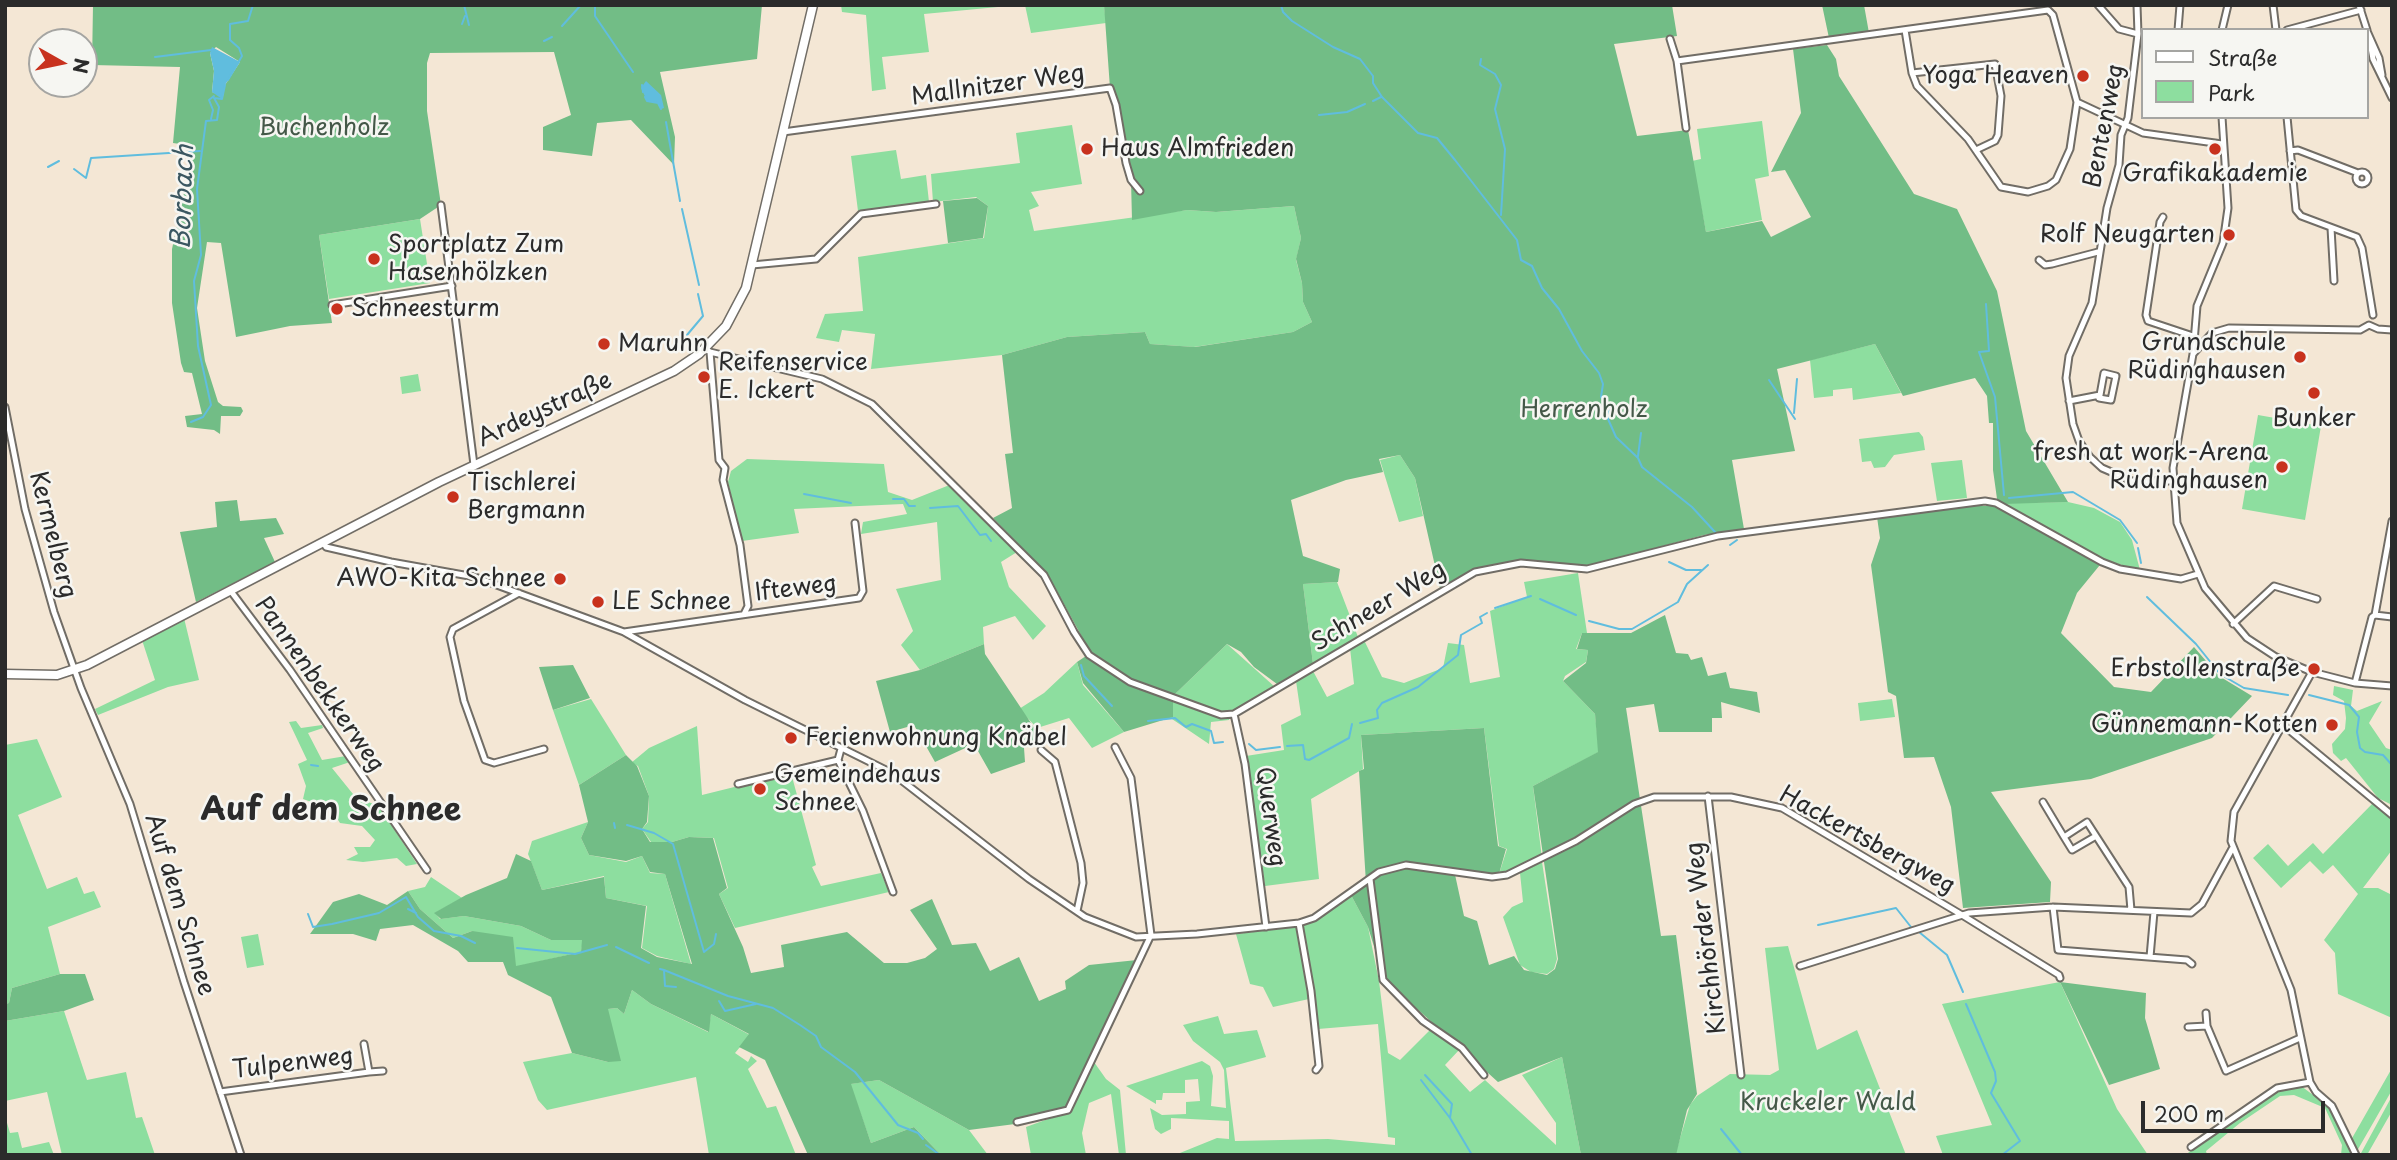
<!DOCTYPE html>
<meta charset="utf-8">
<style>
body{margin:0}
#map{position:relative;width:2397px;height:1160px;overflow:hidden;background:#f4e7d5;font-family:"Playpen Sans",sans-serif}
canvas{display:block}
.frame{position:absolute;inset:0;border:7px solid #2b2b2b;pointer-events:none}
.legend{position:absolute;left:2141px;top:28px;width:228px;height:91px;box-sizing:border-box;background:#f6f6f2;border:2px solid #a5a5a2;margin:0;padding:9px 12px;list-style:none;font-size:21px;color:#2b2b2b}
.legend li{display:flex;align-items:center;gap:14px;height:35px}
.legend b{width:35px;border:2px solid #a5a5a2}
.north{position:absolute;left:28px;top:28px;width:70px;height:70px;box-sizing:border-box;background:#f6f6f2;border:2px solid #a5a5a2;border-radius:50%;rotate:99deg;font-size:19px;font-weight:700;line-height:28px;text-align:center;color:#2b2b2b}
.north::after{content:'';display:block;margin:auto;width:24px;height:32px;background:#c8321e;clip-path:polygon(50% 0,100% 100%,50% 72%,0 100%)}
.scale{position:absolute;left:2141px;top:1101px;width:184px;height:32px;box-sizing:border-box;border:4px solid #2b2b2b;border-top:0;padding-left:9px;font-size:21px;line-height:24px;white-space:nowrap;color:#2b2b2b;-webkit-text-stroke:5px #f6f6f2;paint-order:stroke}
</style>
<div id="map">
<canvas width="2397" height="1160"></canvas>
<div class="frame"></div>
<ul class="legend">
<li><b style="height:9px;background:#fff"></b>Straße</li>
<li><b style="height:19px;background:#8dde9f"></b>Park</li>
</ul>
<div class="north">N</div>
<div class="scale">200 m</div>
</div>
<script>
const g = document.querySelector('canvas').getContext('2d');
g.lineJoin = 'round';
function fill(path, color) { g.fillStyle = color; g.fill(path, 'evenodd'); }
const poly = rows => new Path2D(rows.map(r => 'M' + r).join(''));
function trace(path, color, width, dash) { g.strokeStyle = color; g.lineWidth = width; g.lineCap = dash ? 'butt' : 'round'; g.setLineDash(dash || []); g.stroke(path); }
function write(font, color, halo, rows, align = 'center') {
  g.font = font + ' "Playpen Sans",sans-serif'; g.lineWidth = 5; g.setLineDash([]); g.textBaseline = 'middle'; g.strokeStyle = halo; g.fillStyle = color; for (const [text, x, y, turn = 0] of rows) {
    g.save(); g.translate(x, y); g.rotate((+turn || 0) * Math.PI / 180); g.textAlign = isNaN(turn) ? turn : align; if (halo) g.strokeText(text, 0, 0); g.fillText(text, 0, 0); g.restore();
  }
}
fill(poly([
 [841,5,1019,5,924,14,929,52,882,57,886,89,872,91,866,15,842,12],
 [1025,5,1104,5,1106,23,1031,33],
 [1762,121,1769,176,1755,179,1762,220,1706,232,1692,161,1701,159,1697,129],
 [1072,125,1082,184,1031,192,1039,206,1029,210,1034,231,1187,210,1216,212,1294,206,1301,238,1296,260,1302,283,1303,302,1312,322,1293,332,1194,347,1150,344,1145,332,1067,337,1002,355,871,369,875,334,842,330,839,342,816,338,825,314,863,311,858,257,984,238,988,206,976,197,933,202,931,174,1020,163,1016,133],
 [896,150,901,179,926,175,929,202,858,211,851,156],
 [420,219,430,283,329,299,319,235],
 [1875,344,1901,393,1853,400,1852,388,1833,390,1833,396,1814,398,1810,360],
 [2200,364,2237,370,2236,378,2199,375],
 [418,374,421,391,402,394,400,377],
 [2258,415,2321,426,2305,520,2242,509],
 [1919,432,1923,437,1925,450,1894,455,1885,467,1874,468,1871,461,1862,462,1859,439],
 [1400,455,1415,478,1423,516,1399,522,1380,460],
 [747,459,884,464,888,492,912,500,952,484,1017,552,1001,562,1009,587,1046,626,1033,640,1015,616,983,627,984,644,920,670,901,645,913,631,896,589,941,580,937,522,861,534,863,522,907,514,903,504,794,509,799,533,742,541,728,482,731,471],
 [1962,460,1967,498,1937,501,1931,463],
 [2068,502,2094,508,2120,522,2132,540,2140,570,2104,560,2002,503],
 [1578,573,1587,633,1582,633,1576,649,1588,650,1586,662,1565,676,1563,681,1595,714,1599,752,1533,786,1542,858,1499,874,1507,849,1499,846,1484,728,1361,735,1363,769,1311,799,1319,879,1265,886,1246,756,1284,750,1281,725,1301,715,1296,681,1313,671,1327,697,1354,684,1350,648,1364,640,1382,677,1404,683,1443,668,1448,643,1464,645,1470,683,1500,677,1490,611,1527,597,1524,582],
 [1337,582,1358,637,1313,664,1303,584],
 [184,618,199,680,168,687,98,715,95,709,155,680,142,640],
 [1227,644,1275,687,1240,707,1232,713,1229,720,1211,722,1209,744,1169,717,1173,696],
 [1077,662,1083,685,1124,732,1092,748,1069,718,1037,728,1019,709,1044,693],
 [2334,686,2353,690,2351,706,2357,711,2382,701,2369,723,2386,748,2392,750,2392,805,2378,798,2346,758,2341,761,2333,753,2332,744,2345,729,2346,718,2344,701,2333,695],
 [591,699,626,755,579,785,553,710],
 [1892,699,1895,717,1860,721,1858,703],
 [296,721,301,728,322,725,323,728,308,733,322,760,346,756,350,762,332,768,357,799,378,805,417,864,406,866,397,858,363,862,346,860,358,854,354,847,370,847,375,840,362,826,340,823,331,809,303,799,306,786,298,764,307,760,289,722],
 [697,726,702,795,791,773,816,865,812,867,821,886,881,873,889,892,735,928,719,894,728,888,714,838,689,837,672,842,651,842,642,829,648,822,649,796,638,766,631,763,649,748],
 [37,739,62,797,18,815,47,889,77,877,84,894,94,891,101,907,48,927,60,974,12,988,9,1003,5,1004,5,745],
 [2374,802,2392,817,2392,850,2363,888,2378,888,2392,895,2392,1018,2338,994,2335,953,2324,940,2358,894,2333,865,2323,874,2310,861,2281,888,2253,858,2268,844,2288,866,2313,843,2323,854],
 [588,822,581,838,589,855,626,862,642,856,650,873,665,874,691,964,657,956,642,948,647,906,606,898,604,876,542,890,528,854,532,841],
 [1542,862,1557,959,1554,969,1547,974,1531,972,1520,965,1503,917,1512,907,1523,902,1520,873],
 [431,877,462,898,435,913,440,919,464,916,521,926,551,940,583,940,581,952,515,967,472,931,453,938,420,909,408,891,425,887],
 [1351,895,1368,927,1379,981,1388,1053,1400,1060,1431,1029,1460,1049,1445,1065,1470,1092,1485,1080,1556,1145,1556,1123,1522,1075,1562,1057,1581,1155,1175,1155,1217,1138,1229,1139,1229,1121,1171,1118,1171,1129,1161,1134,1155,1129,1150,1108,1162,1115,1186,1114,1186,1102,1200,1101,1198,1079,1185,1080,1185,1093,1163,1093,1162,1100,1156,1100,1156,1104,1126,1086,1202,1061,1210,1066,1213,1076,1211,1106,1226,1108,1224,1070,1220,1062,1193,1041,1183,1025,1218,1016,1224,1034,1257,1030,1266,1057,1226,1068,1235,1141,1328,1139,1395,1145,1395,1138,1388,1137,1378,1024,1318,1029,1303,925],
 [1296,927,1302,937,1309,999,1273,1007,1263,987,1250,984,1236,934],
 [258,934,264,965,247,968,241,937],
 [1788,946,1817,1050,1857,1030,1906,1155,1675,1155,1690,1105,1697,1096,1730,1074,1770,1075,1779,1070,1765,948],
 [2060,982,2117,1109,2148,1155,1943,1155,1936,1136,1992,1125,1942,1004],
 [632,990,651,1004,708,1032,711,1014,750,1035,735,1053,748,1062,751,1056,757,1061,748,1069,767,1108,776,1106,796,1155,709,1155,696,1077,547,1110,538,1100,523,1062,572,1053,608,1062,608,1009,617,1008,624,1014],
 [64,1011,87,1080,126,1072,136,1118,142,1117,155,1155,62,1155,47,1092,5,1101,5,1021],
 [1094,1062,1106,1079,1120,1090,1126,1155,1119,1155,1111,1094,1089,1103,1082,1133,1086,1155,1031,1155,1026,1127,1070,1111],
 [2392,1068,2392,1090,2357,1151,2351,1140],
 [879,1080,969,1130,988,1155,941,1155,914,1127,871,1143,850,1084],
 [2301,1086,2328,1106,2352,1155,2341,1155,2342,1145,2325,1108,2294,1095,2280,1096,2240,1123,2206,1151,2207,1155,2185,1155,2277,1091],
 [2392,1096,2392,1111,2367,1155,2360,1155],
 [5,1116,10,1133,18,1132,22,1148,49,1142,54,1155,5,1155]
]), '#8dde9f');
fill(poly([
 [93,5,762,5,757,59,660,72,675,137,674,165,631,120,597,123,592,156,543,150,543,127,571,115,554,52,430,53,427,63,427,111,441,205,420,219,319,235,332,323,290,326,236,337,221,243,207,242,197,308,205,361,218,402,223,406,241,407,243,411,240,416,221,416,220,434,214,430,187,427,185,416,202,414,192,373,184,372,181,363,172,303,172,249,194,146,173,143,180,67,92,65],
 [216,47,240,62,225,85,223,96,212,92,214,71,210,53],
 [1104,5,1672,5,1677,36,1614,44,1637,136,1688,130,1706,232,1762,221,1771,237,1811,217,1785,170,1771,172,1801,113,1793,49,1827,45,1836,59,1839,76,1914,194,1957,209,1997,291,2026,431,2068,502,2003,504,2104,560,2077,593,2061,633,2114,687,2151,692,2194,647,2219,676,2252,696,2212,738,2091,779,1991,792,2051,882,2050,902,1963,908,1951,807,1934,757,1904,758,1896,696,1888,692,1871,565,1880,538,1877,517,1952,506,1998,506,1993,470,1993,423,1989,423,1987,396,1975,378,1903,396,1875,344,1777,369,1795,451,1732,460,1744,529,1704,535,1587,566,1521,561,1475,569,1440,588,1415,478,1400,455,1379,459,1383,472,1346,480,1291,500,1303,556,1340,569,1338,582,1303,584,1313,664,1277,684,1254,667,1241,652,1227,644,1173,696,1173,717,1124,732,1083,683,1077,662,1089,654,1088,648,1047,573,993,518,1012,508,1005,454,1013,453,1002,355,1067,337,1145,332,1150,344,1195,347,1293,332,1312,322,1303,302,1302,283,1296,259,1301,238,1294,206,1216,212,1187,210,1132,220,1131,180,1116,105,1110,88],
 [1822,5,1864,5,1869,33,1829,38],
 [977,198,988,206,983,238,948,243,943,201],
 [237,500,240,521,276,518,284,534,264,538,275,562,196,602,180,532,217,527,215,502],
 [1665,615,1676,653,1688,654,1691,660,1702,657,1708,676,1726,672,1730,688,1757,692,1760,713,1721,702,1722,718,1712,718,1712,732,1659,732,1654,704,1626,708,1661,936,1676,935,1697,1094,1687,1110,1676,1155,1581,1155,1562,1057,1498,1082,1384,979,1368,927,1351,895,1366,883,1359,771,1364,769,1361,735,1484,728,1498,846,1506,849,1499,874,1454,870,1464,916,1477,921,1489,965,1514,956,1524,970,1547,975,1555,969,1558,959,1533,786,1598,752,1595,714,1563,681,1586,663,1588,650,1577,649,1582,633,1631,633],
 [984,644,985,654,1041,738,1024,748,1025,762,991,774,974,744,935,762,914,725,890,732,876,681,920,670],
 [573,665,590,698,553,710,539,667],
 [626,755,637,766,649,796,647,822,642,829,650,842,672,842,689,837,713,838,727,888,719,894,743,947,751,973,784,967,781,945,847,932,884,963,907,963,925,958,937,949,910,910,932,899,952,945,976,943,990,971,1019,957,1039,1001,1066,989,1065,981,1089,965,1137,960,1069,1109,1015,1124,969,1130,879,1080,851,1084,871,1143,914,1127,941,1155,808,1155,765,1060,739,1047,749,1034,711,1014,709,1032,651,1004,632,990,624,1014,617,1008,608,1009,621,1061,608,1062,572,1053,551,997,508,975,503,962,468,962,458,951,413,925,380,929,376,941,353,934,310,934,333,902,359,894,387,905,408,891,420,909,453,938,472,931,513,937,516,966,581,952,582,940,551,940,521,926,464,916,441,919,434,913,466,895,507,878,516,854,531,861,542,890,604,877,606,898,646,906,641,948,657,957,692,964,665,874,650,872,642,856,626,861,589,855,581,838,588,822,579,785],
 [60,974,85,974,94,1000,64,1011,5,1021,5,1004,9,1003,12,988],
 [2060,982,2146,993,2145,1018,2160,1069,2109,1085]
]), '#72bd86');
fill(poly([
 [212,47,240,62,225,85,222,99,212,92,214,71,210,53],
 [646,81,661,95,664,108,661,109,658,103,647,101,641,88]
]), '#60bdde');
trace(poly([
 [464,5,469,25],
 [1281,5,1283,12,1292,21,1333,47,1360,59,1373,76,1373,83,1382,97,1418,133,1437,138,1455,160,1517,240,1521,260,1532,266,1542,288,1559,309,1582,351,1599,373,1603,384,1601,397,1609,409,1608,419,1616,437,1638,458,1642,467,1692,507,1715,532],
 [595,6,595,16,633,72],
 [462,24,465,16],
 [562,26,581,5],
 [544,41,552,37],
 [155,57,211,50],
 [1481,59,1480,65,1495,74,1501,85,1495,109,1505,149,1501,215],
 [228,80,242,56,239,48,230,40,230,24,248,21,253,5],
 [642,85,643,92],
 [645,97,647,101,658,103,661,109],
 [1373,101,1381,97],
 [1319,115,1347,112,1365,104],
 [211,119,213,110,209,100,214,96],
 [666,122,680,201],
 [48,167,59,161],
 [74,169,86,178,91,158,200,151],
 [682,209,699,285],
 [1986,304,1989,351,1979,352,1995,397,2004,495],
 [687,335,703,316,698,294],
 [1769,380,1795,419],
 [1794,413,1797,379],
 [191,422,203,417,211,405,198,346,194,281,201,255,197,189,206,121,217,120,219,107,214,98,222,99,225,85],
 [1638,456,1641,433],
 [804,494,851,503],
 [2009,498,2073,492,2120,520,2137,543],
 [893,499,904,499,909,506,915,506],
 [930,508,958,506,980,535,986,534,991,541],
 [1730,545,1737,540],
 [2138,548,2141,563],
 [1669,562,1686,570,1701,570],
 [2147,597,2196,644,2220,674,2244,688,2288,695],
 [1540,599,1576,615],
 [1495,608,1531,596],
 [1589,621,1619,629,1632,629,1678,602,1687,584,1708,565],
 [1081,665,1084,676,1112,706],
 [2309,695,2349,705,2359,717,2357,732,2360,748,2365,752,2383,755,2392,765],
 [1148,721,1175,718,1186,727,1192,724,1211,731,1214,743,1223,742],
 [1360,723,1378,718,1377,710,1382,703,1418,687,1458,655,1461,635,1482,623,1480,617,1487,613],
 [1249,744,1256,750,1280,747],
 [1287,746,1303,745,1305,759,1309,760,1349,738,1352,724],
 [311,765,318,766],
 [614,823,615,828],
 [627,825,654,833,673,844,704,952,714,944,716,934],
 [408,909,416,913],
 [308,914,313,927,332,924,379,913,406,897,418,917,434,931,461,936,475,943],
 [1818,925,1896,908,1911,927],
 [1919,932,1947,955,1963,992],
 [616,947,649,963],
 [517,948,575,954,607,945],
 [660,969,664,970,665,986,676,987],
 [664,970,728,996,773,1008,800,1025,816,1036,821,1047,855,1072,898,1125,918,1133,923,1139],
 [719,1001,725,1011,756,1004],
 [1966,1004,1995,1072,1996,1081,1991,1093,2020,1141,2002,1155],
 [1425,1075,1452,1104,1450,1118],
 [1421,1080,1450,1118,1472,1155],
 [1721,1129,1742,1155],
 [926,1145,940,1155]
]), '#60bdde', 2);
const minor = poly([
 [2098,5,2119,29,2138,34],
 [2137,5,2138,34,2128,118,2121,135,2119,165,2107,208,2092,303,2069,356,2066,378,2073,424,2079,441,2090,457,2102,468,2132,481,2172,481],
 [2273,5,2276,30],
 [2359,5,2367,30],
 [1905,30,1912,73,1917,86,1968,139,2001,187,2028,192,2048,186,2056,180,2070,149,2077,102],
 [2178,30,2180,5],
 [2222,30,2228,5],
 [2287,30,2361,10],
 [2367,31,2379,58,2382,75],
 [2369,36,2373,59,2392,98],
 [1670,39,1677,61],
 [1912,73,1995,64,2001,96,1998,135,1995,141,1976,150],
 [2222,117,2228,208,2223,243,2197,306,2193,354,2173,468,2177,523,2205,588,2247,638,2276,657,2312,672,2355,683,2392,686],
 [2287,117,2296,210,2301,216,2357,237,2362,248,2373,315],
 [1686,128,1677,61,2048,10,2053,15,2077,102,2143,133,2222,144],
 [783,132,1110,88,1116,105,1126,163,1131,180,1140,191],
 [2290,151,2298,150,2358,173],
 '2356 178a6 6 0 1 1 12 0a6 6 0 1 1-12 0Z',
 [441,205,474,465],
 [2163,217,2160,222,2146,315,2148,321,2193,336],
 [2331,228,2334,281],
 [2039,260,2045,265,2052,264,2098,252],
 [752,265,816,259,861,214,936,204],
 [332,305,452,286],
 [706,349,710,352,822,379,872,404,1044,575,1074,632,1089,655,1130,682,1221,715,1234,714,1475,572,1521,563,1587,569,1718,536,1985,501,1996,503,2102,562,2120,569,2181,579,2198,574],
 [710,352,719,460,725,468,723,480,740,545,748,606,744,614],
 [2193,354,2212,333,2229,328,2360,330,2369,325,2378,329,2392,330],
 [2069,401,2100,395,2099,398,2111,400,2116,376,2104,373,2100,395],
 [5,407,25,509,54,612,81,688,130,804,184,982,241,1155],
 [323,542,326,547,391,562,475,577,624,632,745,700,892,773,1029,879,1085,917,1136,937,1197,934,1299,923,1314,918,1379,872,1406,865,1492,877,1507,875,1576,841,1634,804,1654,797,1731,797,1782,808,1962,915,2059,975,2060,978],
 [230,590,290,670,427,870],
 [519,593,453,629,450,637,464,701,485,760,494,763,544,749],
 [2375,615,2392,521],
 [2233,624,2274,586,2317,599],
 [624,632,859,598,863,591,855,523],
 [2312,672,2234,812,2231,841,2291,990,2310,1082,2316,1092,2332,1106,2356,1155],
 [2355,683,2372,617,2375,615,2392,617],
 [1234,714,1245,764,1266,927],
 [2283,725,2392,815],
 [841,749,838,760,863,811,893,892],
 [1041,750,1055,762,1081,863,1083,883,1077,911],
 [738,784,838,760],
 [1708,796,1741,1075],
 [2043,802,2064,837,2087,822,2129,887,2131,910],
 [2064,837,2072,850,2096,836],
 [1370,879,1383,980,1423,1021,1462,1048,1484,1075],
 [2053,907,2058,950,2187,960,2192,964],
 [1299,923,1311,991,1319,1066,1316,1070],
 [2150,957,2154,912],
 [1800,966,1969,913,2053,907,2191,913,2202,904,2232,849],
 [2206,1013,2207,1026,2226,1071,2300,1038],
 [2188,1027,2207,1026],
 [369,1072,383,1071],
 [220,1092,369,1072,364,1044],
 [1017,1122,1068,1110,1151,935,1131,778,1115,747],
 [2191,1147,2277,1088,2310,1082]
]);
const secondary = poly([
 [5,674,57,675,87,665,439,482,674,371,699,354,726,326,746,288,813,5]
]);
trace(minor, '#716d66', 9);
trace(secondary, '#716d66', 11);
trace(minor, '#fff', 5);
trace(secondary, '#fff', 8);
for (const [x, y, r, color] of [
 [2083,76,7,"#c8321e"],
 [1087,149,7,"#c8321e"],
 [2215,149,7,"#c8321e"],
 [2229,235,7,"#c8321e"],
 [374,259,7,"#c8321e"],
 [337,309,7,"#c8321e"],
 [604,344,7,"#c8321e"],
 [2300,357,7,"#c8321e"],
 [704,377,7,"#c8321e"],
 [2314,393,7,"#c8321e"],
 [2282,467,7,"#c8321e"],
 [453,497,7,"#c8321e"],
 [560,579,7,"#c8321e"],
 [598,602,7,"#c8321e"],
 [2314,669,7,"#c8321e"],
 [2332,725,7,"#c8321e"],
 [791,738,7,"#c8321e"],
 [760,789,7,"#c8321e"]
]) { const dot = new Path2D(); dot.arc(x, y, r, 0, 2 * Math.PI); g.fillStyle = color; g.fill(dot); trace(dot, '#f6f6f2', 2.5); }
write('24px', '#2b2b2b', '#f6f6f2', [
 ["Yoga Heaven",2069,76,"right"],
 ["Haus Almfrieden",1101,149],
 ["Grafikakademie",2215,174,"center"],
 ["Rolf Neugarten",2215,235,"right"],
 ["Sportplatz Zum",388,245],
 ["Hasenhölzken",388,273],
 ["Schneesturm",351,309],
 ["Grundschule",2286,343,"right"],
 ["Rüdinghausen",2286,371,"right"],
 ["Maruhn",618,344],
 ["Reifenservice",718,363],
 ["E. Ickert",718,391],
 ["Bunker",2314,419,"center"],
 ["fresh at work-Arena",2268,453,"right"],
 ["Rüdinghausen",2268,481,"right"],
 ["Tischlerei",467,483],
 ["Bergmann",467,511],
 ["AWO-Kita Schnee",546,579,"right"],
 ["LE Schnee",612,602],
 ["Erbstollenstraße",2300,669,"right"],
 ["Günnemann-Kotten",2318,725,"right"],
 ["Ferienwohnung Knäbel",805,738],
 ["Gemeindehaus",774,775],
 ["Schnee",774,803]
], 'left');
write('24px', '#2b2b2b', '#f6f6f2', [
 ["Mallnitzer Weg",998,86,-8],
 ["Bentenweg",2105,126,-79],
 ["Ardeystraße",545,410,-25],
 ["Kermelberg",52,535,76],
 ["Ifteweg",796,589,-7],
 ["Schneer Weg",1379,607,-31],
 ["Pannenbekkerweg",319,685,55],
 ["Querweg",1270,817,82],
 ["Hackertsbergweg",1867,841,29],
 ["Auf dem Schnee",179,905,73],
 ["Kirchhörder Weg",1707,938,-97],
 ["Tulpenweg",293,1064,-7]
]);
write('24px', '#445848', '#f6f6f2', [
 ["Buchenholz",324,128],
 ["Herrenholz",1584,410],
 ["Kruckeler Wald",1828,1103]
]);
write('italic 26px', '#3b5761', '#f6f6f2', [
 ["Borbach",184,197,-88]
]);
write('bold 32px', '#2b2b2b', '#f6f6f2', [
 ["Auf dem Schnee",331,811]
]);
</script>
